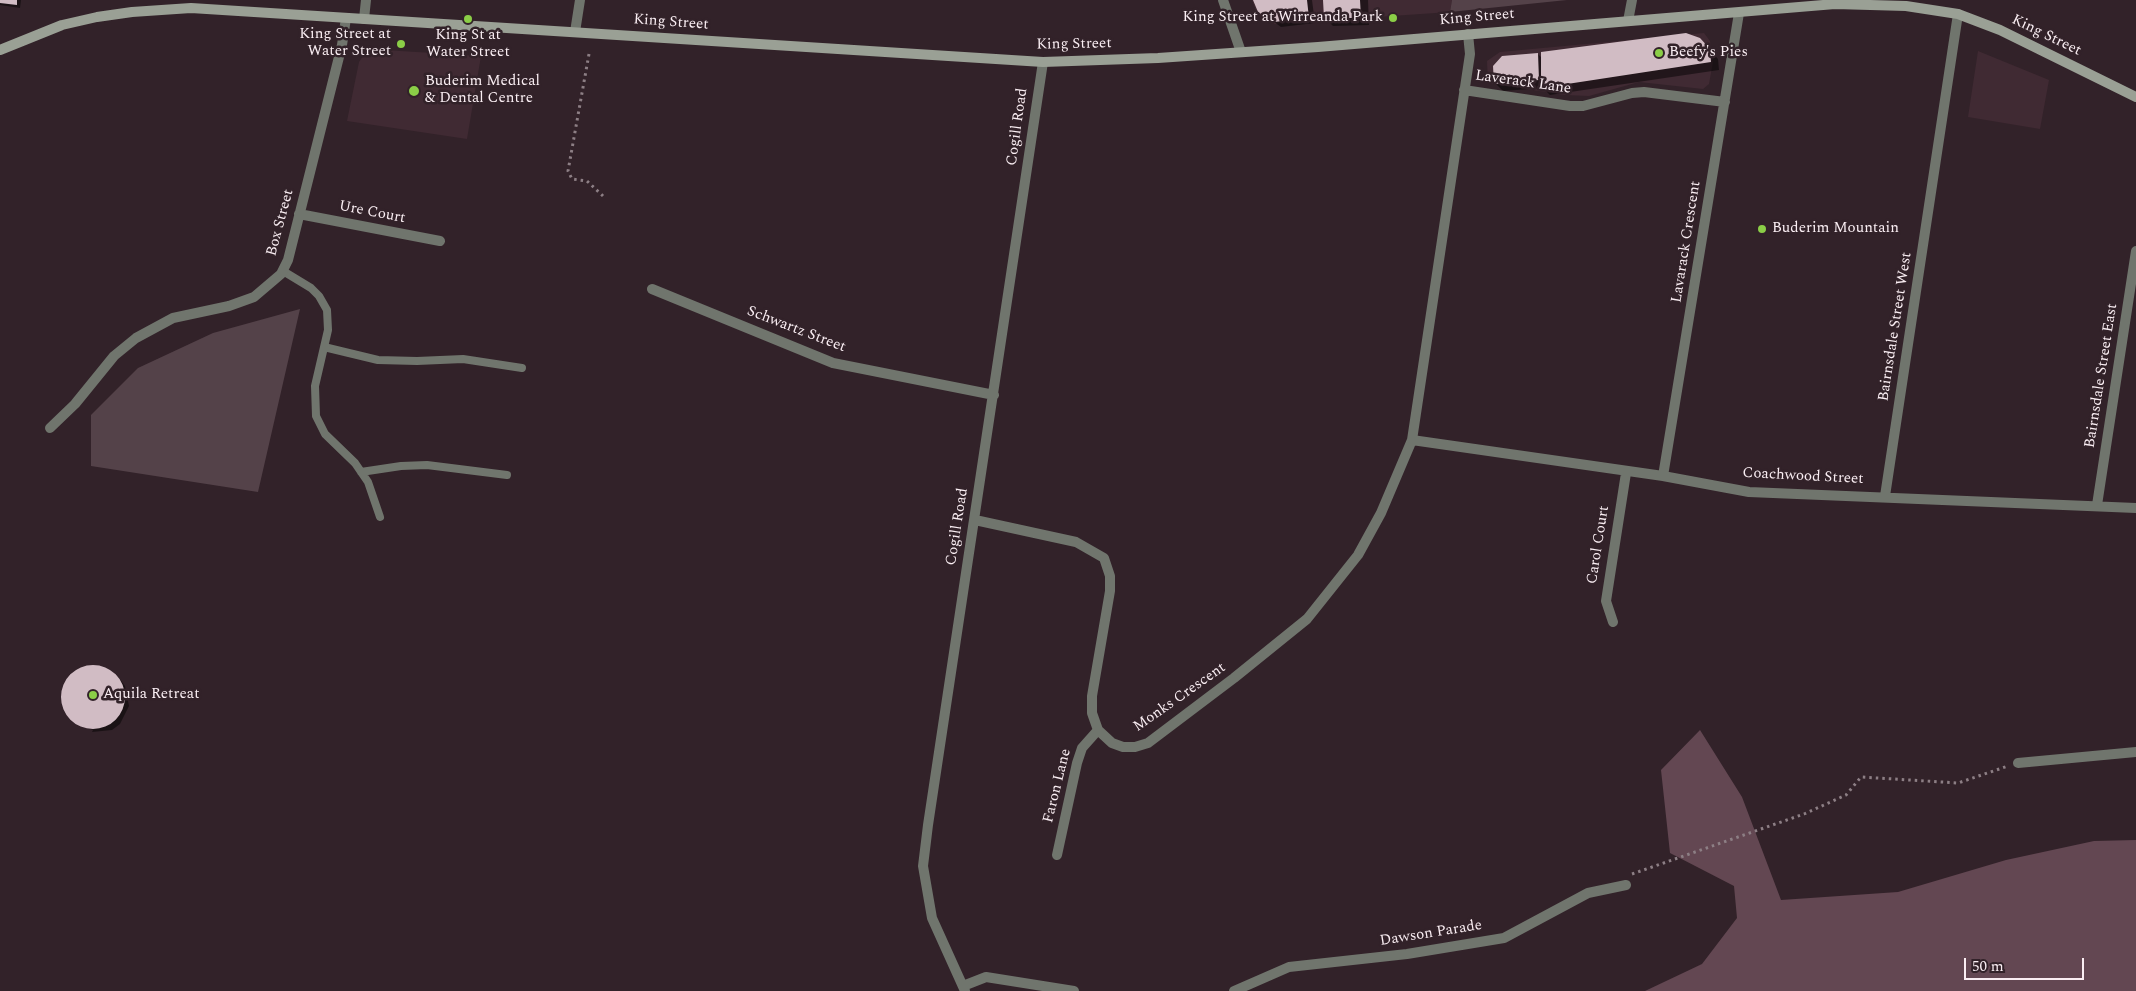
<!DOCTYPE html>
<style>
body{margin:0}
#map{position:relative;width:2136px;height:991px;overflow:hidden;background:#322229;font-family:Spectral,serif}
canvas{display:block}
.scale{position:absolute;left:1964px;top:958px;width:120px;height:22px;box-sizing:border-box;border:2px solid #faeef3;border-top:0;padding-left:6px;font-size:15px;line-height:18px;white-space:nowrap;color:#faeef3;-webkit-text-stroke:4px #322229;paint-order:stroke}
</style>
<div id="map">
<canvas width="2136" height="991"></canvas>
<div class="scale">50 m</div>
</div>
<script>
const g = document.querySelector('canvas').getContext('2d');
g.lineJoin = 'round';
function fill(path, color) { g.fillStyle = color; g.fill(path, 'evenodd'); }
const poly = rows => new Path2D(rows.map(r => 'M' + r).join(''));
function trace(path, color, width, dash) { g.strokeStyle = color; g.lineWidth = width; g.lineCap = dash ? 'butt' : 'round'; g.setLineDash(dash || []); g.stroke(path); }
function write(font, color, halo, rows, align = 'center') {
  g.font = font + ' Spectral,serif'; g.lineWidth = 5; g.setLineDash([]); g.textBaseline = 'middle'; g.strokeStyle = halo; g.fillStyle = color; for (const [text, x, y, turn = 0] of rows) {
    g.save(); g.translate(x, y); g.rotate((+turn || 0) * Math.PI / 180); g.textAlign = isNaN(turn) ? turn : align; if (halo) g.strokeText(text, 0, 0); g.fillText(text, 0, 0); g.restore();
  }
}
fill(poly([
 [1252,0,1452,0,1450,12,1275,24,1257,13],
 [1704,33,1710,41,1713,62,1709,84,1703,89,1639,82,1589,96,1565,95,1488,83,1487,61,1500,52],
 [368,49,481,56,467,139,347,121,359,62],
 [1978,51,2049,80,2040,129,1968,117]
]), '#402a33');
fill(poly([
 [1452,0,1567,0,1450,12],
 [300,309,258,492,91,466,91,415,138,368,213,333]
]), '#544249');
fill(poly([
 [1700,730,1742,797,1781,900,1898,892,2006,860,2094,841,2136,840,2136,991,1645,991,1702,964,1737,918,1734,886,1670,853,1661,770]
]), '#634752');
fill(poly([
 [0,0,21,0,20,8,0,5],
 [1255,0,1312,0,1315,23,1281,27,1259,11],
 [1324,0,1368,0,1369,25,1333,26,1325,18],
 [1708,48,1718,59,1719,70,1550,95,1543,88,1503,91,1495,83,1538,54,1542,58],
 [95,666,114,674,119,678,125,686,129,706,120,724,112,730,92,732,93,730,78,724,64,709,62,699,63,688,75,672]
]), '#0007');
fill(poly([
 [0,0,17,0,17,5,0,3],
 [1253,0,1307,0,1309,18,1274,22,1258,12],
 [1323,0,1360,0,1361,18,1324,18],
 [1686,33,1700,38,1710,49,1711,62,1541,88,1541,52],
 [1538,53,1539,80,1494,84,1493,66,1502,56],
 '61 697a32 32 0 1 1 64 0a32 32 0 1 1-64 0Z'
]), '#d1bcc4');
trace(poly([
 [589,54,568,171,572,179,587,181,603,196],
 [1632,874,1804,814,1846,795,1861,777,1958,783,2008,766]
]), '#8d7f85', 3, [2.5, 4]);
trace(poly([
 [283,271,311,288,319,296,327,310,328,330,315,386,316,416,325,434,355,463,368,482,380,517],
 [324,347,378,360,417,361,463,359,522,368],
 [361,472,401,466,427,465,507,475]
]), '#70756d', 8);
trace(poly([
 [364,19,366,0],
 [1628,21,1632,0],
 [575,32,580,0],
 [1464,90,1570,106,1583,106,1632,93,1644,92,1725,102],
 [299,214,440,241],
 [652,289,833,363,994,395],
 [50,428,75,404,114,356,136,338,173,318,229,306,254,297,281,274,288,260,342,45,346,18],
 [1412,440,1663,476,1749,492,2136,508],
 [1663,476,1739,13],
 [1885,496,1958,14],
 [2097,505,2136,251],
 [975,520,1076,542,1104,558,1110,576,1110,591,1092,696,1092,713,1098,730,1112,743,1123,747,1135,747,1148,743,1234,678,1307,619,1358,555,1381,513,1412,440,1470,54,1468,34],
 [1613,622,1606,601,1626,473],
 [2018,763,2136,752],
 [1057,855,1077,763,1082,748,1098,730],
 [963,986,986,977,1074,991],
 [965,991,932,918,923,866,928,825,1043,62],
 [1234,991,1289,967,1407,954,1504,938,1588,893,1626,885]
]), '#70756d', 10);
trace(poly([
 [1223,0,1241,52]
]), '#70756d', 10);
trace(poly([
 [0,50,62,25,97,17,132,12,191,8,1043,62,1158,58,1318,47,1835,4,1906,6,1958,14,2000,30,2136,97]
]), '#9aa095', 10);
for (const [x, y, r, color] of [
 [1393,18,5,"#8bce47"],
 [468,19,5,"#8bce47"],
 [401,44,5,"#8bce47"],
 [1659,53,5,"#8bce47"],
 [414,91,6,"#8bce47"],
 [1762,229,5,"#8bce47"],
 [93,695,5,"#8bce47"]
]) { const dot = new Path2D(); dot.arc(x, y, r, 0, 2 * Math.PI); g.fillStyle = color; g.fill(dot); trace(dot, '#322229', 2); }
write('15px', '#faeef3', '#322229', [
 ["King Street at Wirreanda Park",1383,18,"right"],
 ["King Street at",391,35,"right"],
 ["Water Street",391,52,"right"],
 ["King St at",468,36,"center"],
 ["Water Street",468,53,"center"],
 ["Beefy's Pies",1669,53],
 ["Buderim Medical",425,82],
 ["& Dental Centre",425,99],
 ["Buderim Mountain",1772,229],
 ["Aquila Retreat",103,695]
], 'left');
write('15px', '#faeef3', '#322229', [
 ["King Street",1477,18,-5],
 ["King Street",671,23,4],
 ["King Street",2046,36,26],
 ["King Street",1074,45,-1],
 ["Laverack Lane",1523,83,8],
 ["Cogill Road",1018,127,-82],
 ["Ure Court",372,213,11],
 ["Box Street",281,223,-75],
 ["Lavarack Crescent",1687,242,-81],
 ["Bairnsdale Street West",1896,327,-81],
 ["Schwartz Street",796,330,21],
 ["Bairnsdale Street East",2102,376,-81],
 ["Coachwood Street",1803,477,3],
 ["Cogill Road",958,527,-81],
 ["Carol Court",1599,545,-81],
 ["Monks Crescent",1180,698,-35],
 ["Faron Lane",1058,786,-76],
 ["Dawson Parade",1431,934,-9]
]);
</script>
